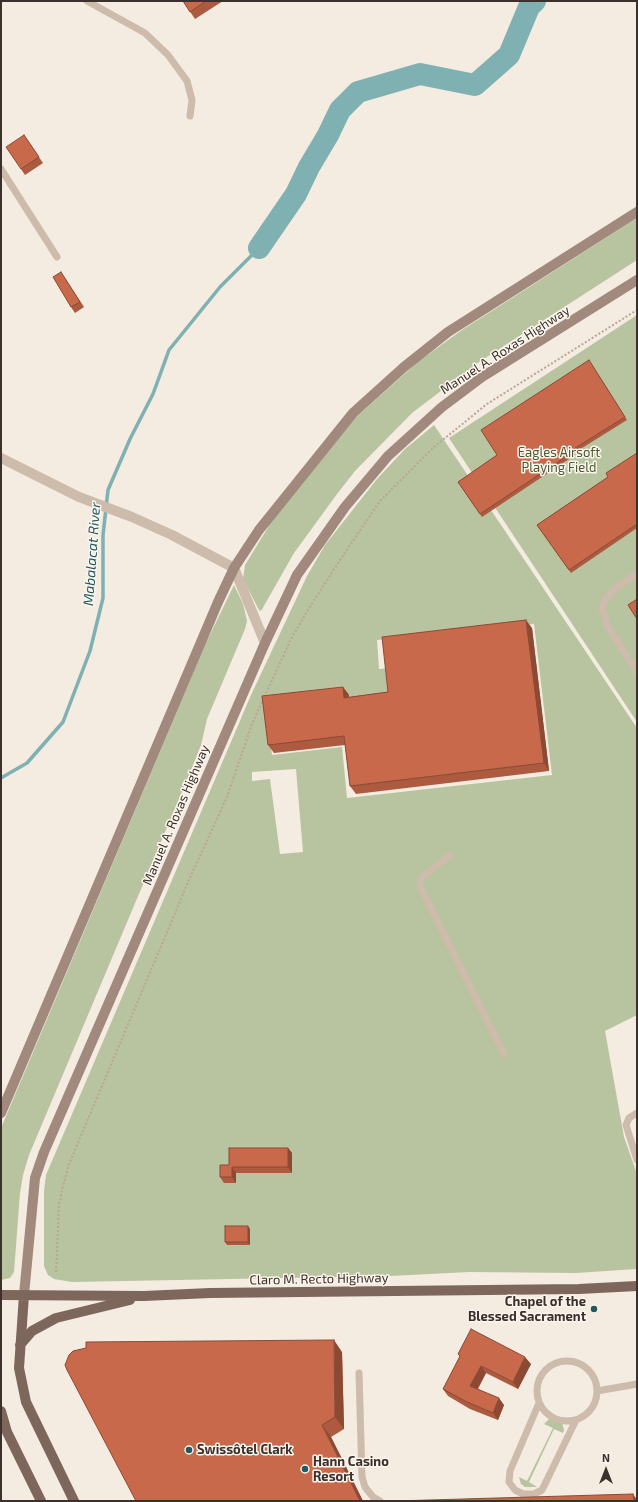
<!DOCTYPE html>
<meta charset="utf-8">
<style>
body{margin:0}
#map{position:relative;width:638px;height:1502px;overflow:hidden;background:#f4ebe1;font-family:"Exo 2",sans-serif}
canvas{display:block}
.frame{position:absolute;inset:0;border:2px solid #3b302b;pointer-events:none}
.north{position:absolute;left:586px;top:1450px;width:40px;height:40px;-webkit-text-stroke:3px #fbf5ee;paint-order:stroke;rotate:0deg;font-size:11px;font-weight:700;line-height:16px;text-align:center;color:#3b302b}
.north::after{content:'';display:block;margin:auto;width:14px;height:18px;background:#3b302b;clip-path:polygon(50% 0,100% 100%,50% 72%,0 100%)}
</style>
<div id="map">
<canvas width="638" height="1502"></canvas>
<div class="frame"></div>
<div class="north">N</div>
</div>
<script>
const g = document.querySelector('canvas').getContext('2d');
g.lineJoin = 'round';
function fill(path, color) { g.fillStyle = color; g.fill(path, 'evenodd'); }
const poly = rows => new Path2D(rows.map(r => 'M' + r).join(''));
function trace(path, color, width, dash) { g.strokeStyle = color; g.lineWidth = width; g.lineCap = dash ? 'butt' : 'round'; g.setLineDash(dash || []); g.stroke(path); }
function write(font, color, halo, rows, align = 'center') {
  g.font = font + ' "Exo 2",sans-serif'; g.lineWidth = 3; g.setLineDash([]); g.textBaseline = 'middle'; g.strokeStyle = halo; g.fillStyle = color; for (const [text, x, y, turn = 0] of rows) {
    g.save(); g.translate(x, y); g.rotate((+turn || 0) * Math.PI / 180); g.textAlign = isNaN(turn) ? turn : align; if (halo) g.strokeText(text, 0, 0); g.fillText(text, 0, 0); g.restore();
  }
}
fill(poly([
 [637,218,637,260,479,362,412,413,355,471,337,494,294,553,261,611,259,610,243,579,245,565,272,521,354,419,419,361,462,330],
 [637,315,637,722,449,438],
 [434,425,637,728,637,1015,605,1031,624,1137,637,1174,637,1269,576,1273,469,1272,390,1276,72,1282,54,1279,48,1275,44,1266,44,1191,46,1175,251,695,307,576,325,545,377,479,405,449],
 [534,624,552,775,347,798,342,747,272,755,266,704,349,694,351,705,393,700,389,668,379,669,377,640],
 [296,769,303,852,280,854,270,779,252,781,252,772],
 [234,585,243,604,247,621,245,629,207,719,201,745,189,775,29,1155,23,1175,20,1193,14,1272,10,1278,1,1280,1,1128,205,645],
 [549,1419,558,1419,562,1423,564,1430,563,1433,554,1429,529,1482,537,1487,525,1487,521,1484,519,1477,527,1481,553,1428,544,1424]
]), '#b8c4a0');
trace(poly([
 [1,778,27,763,63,722,90,651,103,598,103,535,108,490,130,439,153,394,169,350,220,287,259,248]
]), '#7fb0b2', 3.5);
trace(poly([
 [259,248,296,194,309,167,328,135,340,110,358,92,420,74,475,85,509,55,529,7,535,1]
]), '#7fb0b2', 22);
trace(poly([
 [56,1272,59,1206,62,1190,69,1164,189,880,227,797,252,724,290,641,306,613,336,566,380,501,434,447,487,404,637,310]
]), '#b9a596', 2, [2, 2]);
trace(poly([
 [87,1,145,33,168,55,187,81,192,100,190,116],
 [1,169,57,257],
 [637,574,615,588,604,602,602,609,608,627,637,672],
 [450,855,421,878,420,886,504,1054],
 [637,1113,629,1118,626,1125,637,1160],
 '537 1391a30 30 0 1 1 60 0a30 30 0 1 1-60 0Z',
 [359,1373,362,1477,365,1487,373,1497,380,1501],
 [597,1391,637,1384],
 [539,1403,510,1471,509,1482,515,1490,523,1494,534,1494,542,1490,576,1420]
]), '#cdbbac', 7);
trace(poly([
 [1,458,79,497,132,517,172,535,234,568,265,643]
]), '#cdbbac', 10);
trace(poly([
 [1,1113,218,602,234,568,259,530,353,413,404,367,448,332,637,212],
 [24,1295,35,1178,44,1152,265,643,297,575,345,507,388,456,442,407,482,377,637,280]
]), '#a18a7d', 10);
trace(poly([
 [1,1295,144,1296,210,1293,579,1289,637,1286],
 [24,1295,19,1368,26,1402,74,1501],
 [20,1345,32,1331,56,1318,130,1300],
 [1,1411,7,1432,41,1501]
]), '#7d675c', 10);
fill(poly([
 [183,1,223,1,195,19],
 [24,135,43,163,25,175,21,169],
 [65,278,84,307,75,313,71,307],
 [589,360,627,420,574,453,575,455,482,517,458,482,497,455],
 [637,453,637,528,571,573,537,525,608,477],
 [532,628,549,771,356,794,350,786,345,745,274,753,268,745,343,687,349,695,349,697,388,692],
 [288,1148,292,1153,292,1173,236,1173,236,1183,224,1183,220,1177,229,1165],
 [250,1229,250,1245,227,1245,225,1242],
 [342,1352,344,1429,331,1437,363,1501,136,1501],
 [458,1354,531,1364,518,1389,486,1373,478,1389,504,1405,498,1420,470,1409,448,1396,443,1389,460,1357]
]), '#ac5a40');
fill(poly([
 [526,620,532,628,549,771,544,763],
 [343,687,349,695,350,706,344,698],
 [288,1148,292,1153,292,1173,288,1167],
 [232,1167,236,1173,236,1183,232,1177],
 [248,1226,250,1229,250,1245,248,1242],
 [334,1340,342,1352,344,1429,335,1417],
 [525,1357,531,1364,518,1389,513,1382],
 [481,1366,486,1373,475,1393,470,1386],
 [499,1398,504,1405,498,1420,493,1413],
 [322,1425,331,1437,363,1501,360,1501],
 [633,1494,637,1500,637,1501,634,1501]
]), '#8c4a34');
const building = poly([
 [183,1,206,1,190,12,183,1],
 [24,135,39,157,21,169,6,147,24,135],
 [61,272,80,302,71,307,53,277,61,272],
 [589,360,625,417,572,450,573,452,480,514,458,482,497,455,481,430,589,360],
 [637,453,637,524,569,570,537,525,608,477,606,473,637,453],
 [637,599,637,619,628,605,637,599],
 [526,620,544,763,350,786,344,736,268,745,262,696,343,687,344,698,388,692,382,637,526,620],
 [229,1148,288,1148,288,1167,232,1167,232,1177,220,1177,220,1165,229,1165,229,1148],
 [225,1226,248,1226,248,1242,225,1242,225,1226],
 [471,1329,525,1357,513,1382,481,1366,470,1386,499,1398,493,1413,465,1401,443,1389,460,1356,458,1354,471,1329],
 [334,1340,335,1417,322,1425,360,1501,136,1501,67,1370,65,1365,69,1355,73,1351,86,1348,86,1342,334,1340],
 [633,1494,634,1501,395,1501,633,1494]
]);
fill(building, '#c8694b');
trace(building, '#8c4a34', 1);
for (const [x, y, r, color] of [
 [594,1309,4,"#1f5a5e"],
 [189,1450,4,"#1f5a5e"],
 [305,1469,4,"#1f5a5e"]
]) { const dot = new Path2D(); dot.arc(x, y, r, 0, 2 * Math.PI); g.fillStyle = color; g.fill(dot); trace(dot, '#fbf5ee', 1.5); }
write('13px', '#3b302b', '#fbf5ee', [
 ["Manuel A. Roxas Highway",505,350,-33],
 ["Manuel A. Roxas Highway",176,815,-67],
 ["Claro M. Recto Highway",319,1279,-1]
]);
write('13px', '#4a5a2e', '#fbf5ee', [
 ["Eagles Airsoft",559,453],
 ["Playing Field",559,468]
]);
write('bold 13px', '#3b302b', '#fbf5ee', [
 ["Chapel of the",586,1302,"right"],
 ["Blessed Sacrament",586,1317,"right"],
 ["Swissôtel Clark",197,1450],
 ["Hann Casino",313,1462],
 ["Resort",313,1477]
], 'left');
write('italic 14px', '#1f5a5e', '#fbf5ee', [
 ["Mabalacat River",92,554,-86]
]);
</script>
